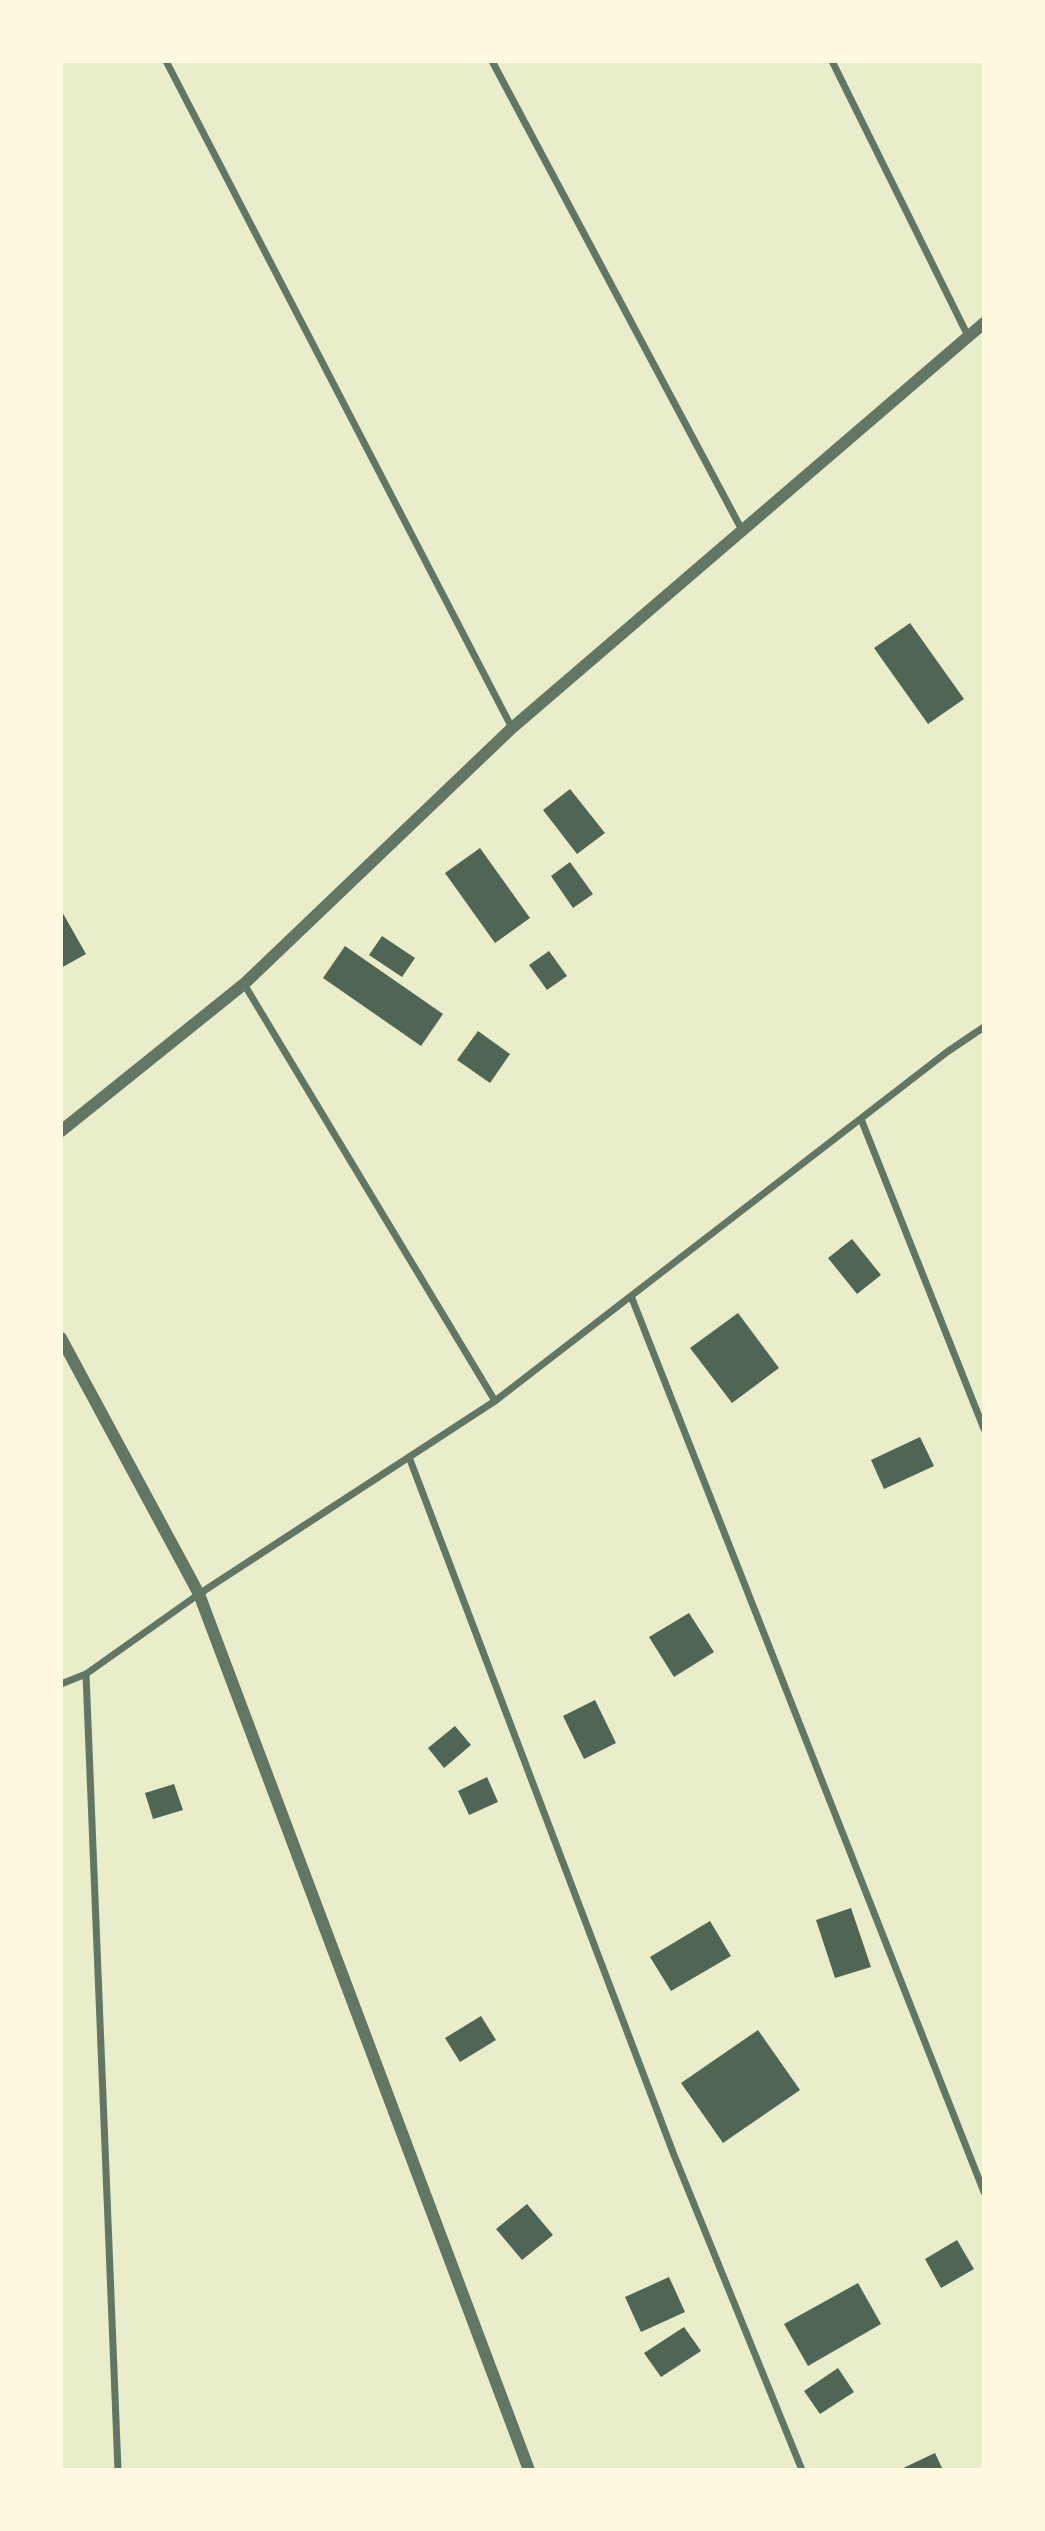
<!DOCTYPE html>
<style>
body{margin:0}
#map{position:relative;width:1045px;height:2531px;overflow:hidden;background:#e9edc9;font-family:"Zilla Slab",serif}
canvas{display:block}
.frame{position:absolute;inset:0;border:63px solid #fefae0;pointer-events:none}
</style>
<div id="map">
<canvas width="1045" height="2531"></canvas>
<div class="frame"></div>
</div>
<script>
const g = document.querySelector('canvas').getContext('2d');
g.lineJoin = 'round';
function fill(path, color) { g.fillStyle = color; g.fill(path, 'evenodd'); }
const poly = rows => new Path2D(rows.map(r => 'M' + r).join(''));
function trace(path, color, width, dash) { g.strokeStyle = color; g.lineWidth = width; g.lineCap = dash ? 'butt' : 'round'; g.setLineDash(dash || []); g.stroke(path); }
fill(poly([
 [910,623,964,699,928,724,874,648],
 [570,789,605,833,577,854,543,810],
 [480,848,530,918,495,943,445,873],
 [570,862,593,894,573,908,551,876],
 [61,910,86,954,61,968],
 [382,936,415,958,402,977,369,955],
 [345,946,443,1014,421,1046,323,978],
 [549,951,567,976,547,990,529,965],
 [478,1031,510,1054,490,1083,457,1060],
 [852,1239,881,1275,857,1294,828,1258],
 [738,1313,779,1368,732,1403,690,1348],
 [920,1437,934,1466,884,1489,871,1460],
 [689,1613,714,1652,674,1677,649,1637],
 [595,1700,616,1743,584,1759,563,1716],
 [455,1726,471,1745,444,1768,428,1748],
 [487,1777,498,1802,469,1815,458,1791],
 [174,1784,183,1810,153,1819,145,1793],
 [851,1908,871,1967,835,1978,816,1920],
 [710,1921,731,1956,671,1991,650,1957],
 [481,2016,496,2040,460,2062,445,2038],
 [758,2030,800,2090,723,2143,681,2083],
 [527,2204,553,2235,522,2260,496,2229],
 [957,2240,974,2269,941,2288,925,2259],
 [669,2277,685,2312,641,2332,625,2297],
 [858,2283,881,2324,808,2366,784,2324],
 [684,2327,701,2351,661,2377,644,2353],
 [838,2368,854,2392,820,2414,804,2391],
 [935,2453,943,2470,899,2470]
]), '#4f6655');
trace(poly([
 [166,61,512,728],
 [492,61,742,530],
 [832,61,968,336],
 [244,984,495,1401],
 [861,1119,984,1429],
 [631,1296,984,2192],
 [409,1457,674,2155,802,2470],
 [86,1674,118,2470],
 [61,1684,86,1674,199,1594,495,1401,947,1052,984,1027]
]), '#617663', 7);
trace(poly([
 [61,1131,244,984,512,728,984,323],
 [61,1338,199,1594,529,2470]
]), '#617663', 12);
</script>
